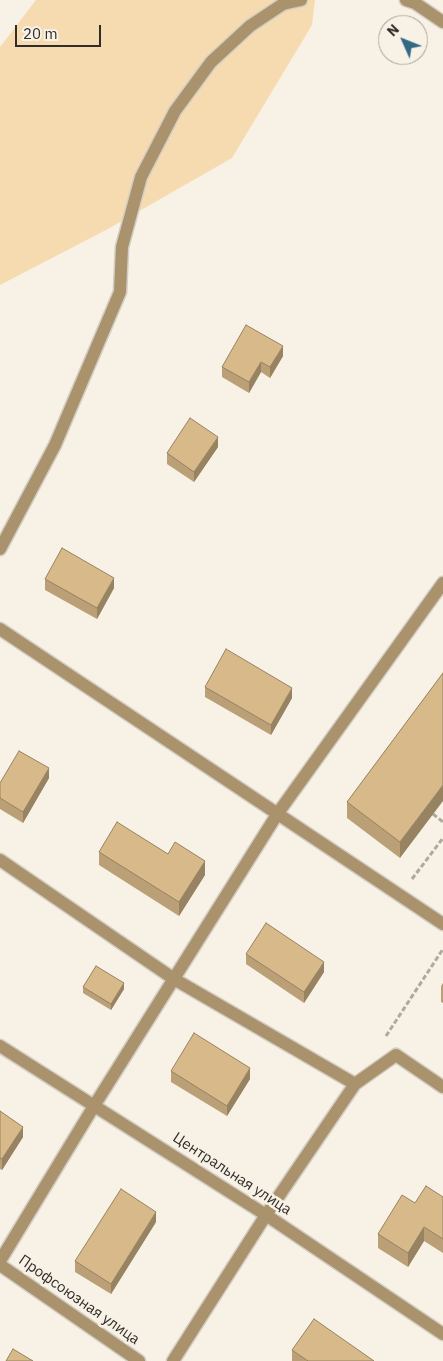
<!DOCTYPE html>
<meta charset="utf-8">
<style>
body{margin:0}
#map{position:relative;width:443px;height:1361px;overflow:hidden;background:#f7f1e6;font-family:"IBM Plex Sans",sans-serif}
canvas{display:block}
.north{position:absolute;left:378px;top:15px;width:50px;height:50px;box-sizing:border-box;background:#f7f1e6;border:1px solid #a7a29a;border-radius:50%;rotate:314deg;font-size:14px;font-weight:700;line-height:20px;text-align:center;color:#2f2c29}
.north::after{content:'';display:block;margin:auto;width:18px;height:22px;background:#356885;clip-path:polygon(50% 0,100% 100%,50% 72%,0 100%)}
.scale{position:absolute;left:15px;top:25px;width:86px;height:22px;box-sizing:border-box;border:2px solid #2f2c29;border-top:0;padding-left:6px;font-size:15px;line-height:18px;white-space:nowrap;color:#2f2c29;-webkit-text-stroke:4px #f7f1e6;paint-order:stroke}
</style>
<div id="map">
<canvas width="443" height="1361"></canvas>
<div class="north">N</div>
<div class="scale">20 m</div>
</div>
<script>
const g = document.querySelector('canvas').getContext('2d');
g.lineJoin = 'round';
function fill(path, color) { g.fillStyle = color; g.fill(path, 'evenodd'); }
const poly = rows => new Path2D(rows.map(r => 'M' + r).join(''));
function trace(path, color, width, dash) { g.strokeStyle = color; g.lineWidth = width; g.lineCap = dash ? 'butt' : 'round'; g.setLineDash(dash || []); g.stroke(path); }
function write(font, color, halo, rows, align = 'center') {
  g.font = font + ' "IBM Plex Sans",sans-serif'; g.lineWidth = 5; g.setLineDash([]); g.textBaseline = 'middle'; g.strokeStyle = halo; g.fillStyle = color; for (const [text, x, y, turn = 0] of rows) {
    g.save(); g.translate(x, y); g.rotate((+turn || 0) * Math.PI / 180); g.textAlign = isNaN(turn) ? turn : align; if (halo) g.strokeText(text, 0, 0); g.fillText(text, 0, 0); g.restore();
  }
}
fill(poly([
 [36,0,315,0,312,25,232,158,106,230,0,285,0,47]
]), '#f7dbb0');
const street = poly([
 [406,0,415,3,443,22],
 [0,549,55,445,120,292,122,247,141,177,175,111,211,62,250,26,283,4,301,0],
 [0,629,443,924],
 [0,860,174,979,355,1084,266,1215,173,1361],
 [0,1046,266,1215,443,1334],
 [355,1084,396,1055,443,1087],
 [0,1261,94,1106,278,813,443,583],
 [0,1265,139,1361]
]);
trace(street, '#d3cec4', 15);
trace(poly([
 [433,814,443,822],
 [412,879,443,838],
 [386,1036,443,949]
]), '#aea9a1', 3, [5, 2.5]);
trace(street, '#aa926c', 12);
fill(poly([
 [283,356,270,378,261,372,249,393,222,377,222,367],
 [218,447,194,482,167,464,167,453],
 [45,579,114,588,97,619,45,590],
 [443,673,400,858,347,818,347,802],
 [205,687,292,698,271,735,205,697],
 [49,778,23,823,0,809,0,783],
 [99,852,168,854,205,875,179,916,99,865],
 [246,954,324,972,304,1003,246,964],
 [443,983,443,1003,441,1002,441,986],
 [83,987,124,989,111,1010,83,993],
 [171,1071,250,1079,227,1116,171,1082],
 [0,1111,23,1137,2,1170,0,1169],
 [443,1197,443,1253,424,1241,408,1267,378,1248,378,1234,415,1203],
 [156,1222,111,1294,75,1272,75,1261],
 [292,1350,374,1361,292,1361]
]), '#ba9f77');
fill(poly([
 [283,346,283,356,270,378,270,367],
 [261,362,261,372,249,393,249,382],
 [218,437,218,447,194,482,194,472],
 [114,578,114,588,97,619,97,608],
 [292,688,292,698,271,735,271,725],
 [49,768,49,778,23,823,23,812],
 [443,785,443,801,400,858,400,842],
 [205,861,205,875,179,916,179,902],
 [324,962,324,972,304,1003,304,992],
 [124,983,124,989,111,1010,111,1004],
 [250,1068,250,1079,227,1116,227,1106],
 [23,1127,23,1137,2,1170,2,1159],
 [156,1212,156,1222,111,1294,111,1284],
 [424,1227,424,1241,408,1267,408,1253]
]), '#978261');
const building = poly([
 [246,325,283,346,270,367,261,362,249,382,222,367,246,325],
 [190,418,218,437,194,472,167,453,190,418],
 [62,548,114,578,97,608,45,579,62,548],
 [226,649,292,688,271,725,205,687,226,649],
 [443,673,443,785,400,842,347,802,443,673],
 [19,751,49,768,23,812,0,798,0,783,19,751],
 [117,822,168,854,175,842,205,861,179,902,99,852,117,822],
 [266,923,324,962,304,992,246,954,266,923],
 [96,966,124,983,111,1004,83,987,96,966],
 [194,1033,250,1068,227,1106,171,1071,194,1033],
 [0,1111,23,1127,2,1159,0,1158,0,1111],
 [426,1186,443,1197,443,1239,424,1227,408,1253,378,1234,402,1195,415,1203,426,1186],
 [121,1189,156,1212,111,1284,75,1261,121,1189],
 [314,1319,374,1361,308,1361,292,1350,314,1319],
 [13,1349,33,1361,6,1361,13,1349]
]);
fill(building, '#d8b98a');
trace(building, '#978261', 1);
write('15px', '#2f2c29', '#f7f1e6', [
 ["Центральная улица",232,1174,33],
 ["Профсоюзная улица",79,1300,35]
]);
</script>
